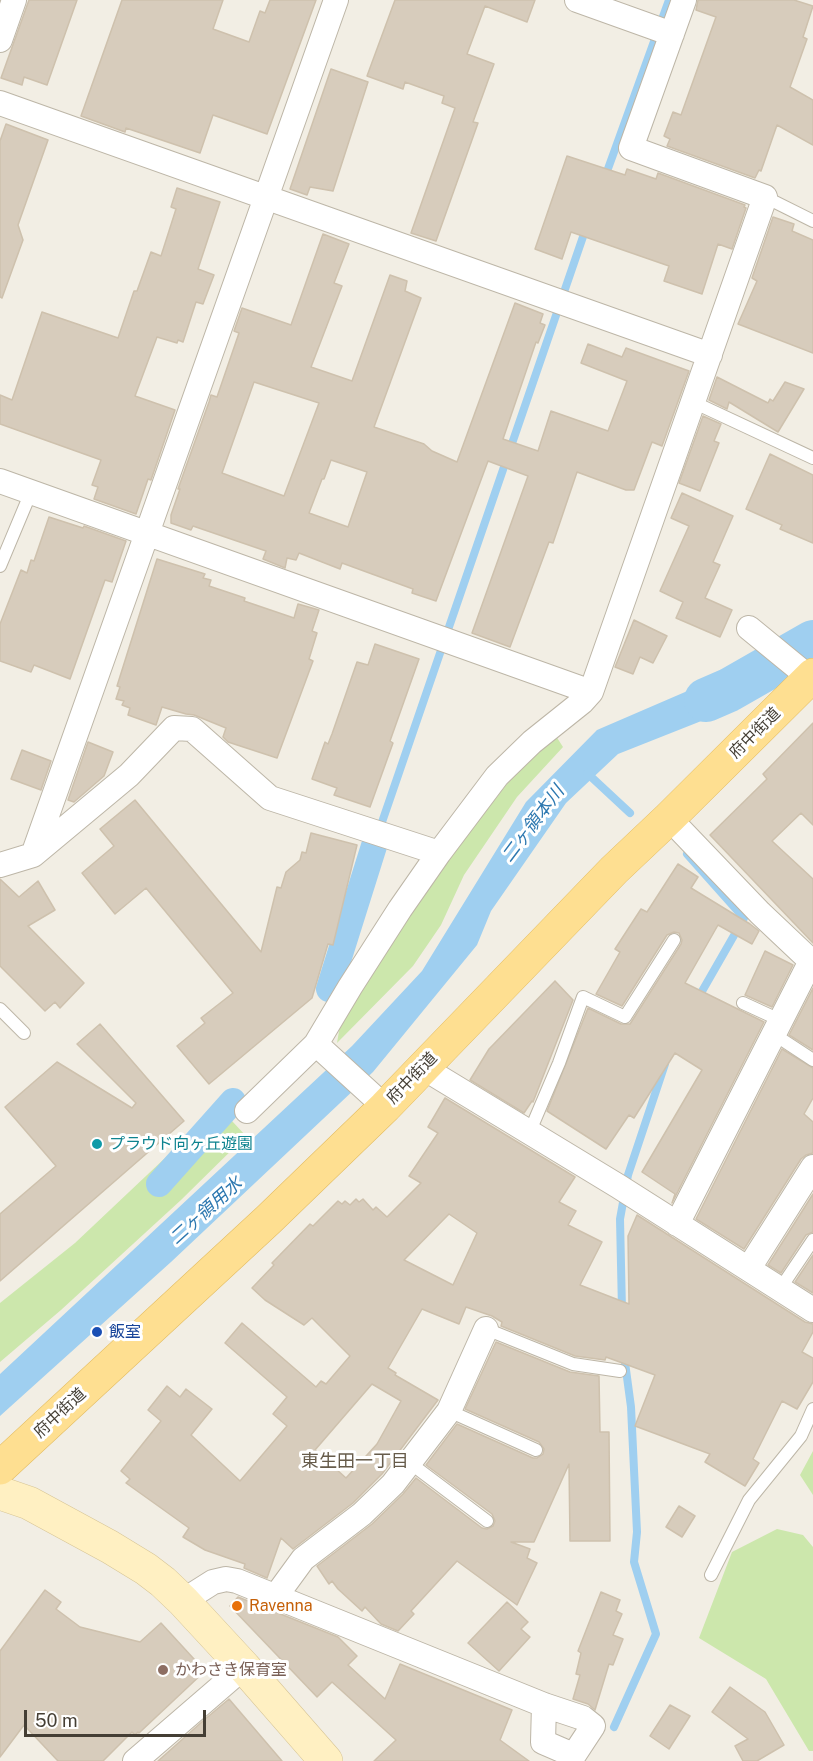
<!DOCTYPE html>
<meta charset="utf-8">
<style>
body{margin:0}
#map{position:relative;width:813px;height:1761px;overflow:hidden;background:#f2eee4;font-family:"Public Sans",sans-serif}
canvas{display:block}
.scale{position:absolute;left:24px;top:1710px;width:182px;height:27px;box-sizing:border-box;border:3px solid #443e34;border-top:0;padding-left:8px;font-size:18px;line-height:21px;white-space:nowrap;color:#443e34;-webkit-text-stroke:4px #fff;paint-order:stroke}
</style>
<div id="map">
<canvas width="813" height="1761"></canvas>
<div class="scale">50 m</div>
</div>
<script>
const g = document.querySelector('canvas').getContext('2d');
g.lineJoin = 'round';
function fill(path, color) { g.fillStyle = color; g.fill(path, 'evenodd'); }
const poly = rows => new Path2D(rows.map(r => 'M' + r).join(''));
function trace(path, color, width, dash) { g.strokeStyle = color; g.lineWidth = width; g.lineCap = dash ? 'butt' : 'round'; g.setLineDash(dash || []); g.stroke(path); }
function write(font, color, halo, rows, align = 'center') {
  g.font = font + ' "Public Sans","Noto Sans JP",sans-serif'; g.lineWidth = 6; g.setLineDash([]); g.textBaseline = 'middle'; g.strokeStyle = halo; g.fillStyle = color; for (const [text, x, y, turn = 0] of rows) {
    g.save(); g.translate(x, y); g.rotate((+turn || 0) * Math.PI / 180); g.textAlign = isNaN(turn) ? turn : align; if (halo) g.strokeText(text, 0, 0); g.fillText(text, 0, 0); g.restore();
  }
}
fill(poly([
 [554,733,563,747,517,797,464,875,441,925,413,966,337,1043,342,1013,414,905,506,785],
 [219,1107,246,1136,181,1200,61,1310,0,1362,0,1303,75,1243],
 [813,1451,813,1495,800,1475],
 [777,1529,803,1535,813,1547,813,1751,809,1751,766,1679,699,1638,732,1552]
]), '#cce7ac');
fill(poly([
 [750,664,763,681,719,714,618,754,566,803,491,911,477,945,373,1072,171,1262,0,1416,0,1374,352,1046,422,971,526,802,597,730]
]), '#9fcff0');
trace(poly([
 [605,177,669,0],
 [587,773,630,813],
 [381,825,586,228],
 [687,854,744,918,697,1000],
 [622,1310,620,1219,628,1175,665,1064],
 [614,1727,656,1634,634,1562,637,1532,631,1407,624,1355]
]), '#9fcff0', 8);
trace(poly([
 [329,989,374,846],
 [159,1184,233,1101]
]), '#9fcff0', 26);
trace(poly([
 [706,700,729,690,813,642]
]), '#9fcff0', 44);
const building = poly([
 [29,0,77,0,47,85,24,77,22,85,1,78,29,0],
 [122,0,223,0,213,29,249,42,260,11,265,13,270,0,316,0,267,134,213,115,200,153,126,128,125,132,81,116,122,0],
 [395,0,535,0,527,22,485,6,467,54,494,64,473,122,478,123,436,241,411,233,455,108,442,103,444,96,405,82,403,89,367,76,395,0],
 [698,0,794,0,813,6,803,37,807,39,790,87,813,100,813,145,777,125,761,171,759,170,755,178,667,146,670,139,664,136,673,112,681,115,716,17,696,10,698,0],
 [331,69,368,82,333,191,310,187,307,195,290,189,331,69],
 [6,124,48,140,18,225,23,240,2,298,0,297,0,141,6,124],
 [567,156,625,175,627,169,656,179,658,173,745,205,744,207,746,208,732,249,718,244,702,294,664,281,669,266,571,232,562,259,535,249,567,156],
 [177,188,220,202,198,269,214,275,203,304,196,302,183,342,178,340,177,343,157,337,135,396,175,410,151,480,148,479,136,514,94,499,98,487,92,485,101,460,0,424,0,395,12,400,42,312,118,338,134,291,137,291,151,252,161,256,176,209,171,207,177,188],
 [773,217,794,224,792,231,813,240,813,353,738,324,757,281,752,278,773,217],
 [323,234,349,244,334,283,342,286,311,367,352,381,390,275,407,281,405,291,421,298,374,427,424,444,432,451,457,462,515,303,543,314,540,323,545,325,538,343,536,342,503,439,538,451,551,411,608,431,627,381,581,363,588,344,622,357,626,348,689,371,662,446,652,442,634,490,626,490,577,472,553,543,549,542,510,647,472,633,528,476,488,461,436,601,412,593,413,589,342,563,340,569,299,553,296,560,287,558,285,568,263,559,266,551,193,526,191,530,171,523,171,515,180,489,178,489,209,402,211,395,217,397,239,333,234,331,242,308,291,325,323,234],
 [254,382,319,403,284,496,222,473,254,382],
 [331,460,367,472,348,527,309,513,322,479,324,479,331,460],
 [717,377,768,403,770,399,773,401,785,382,804,389,778,432,729,402,727,409,709,400,717,377],
 [703,416,721,424,714,441,719,443,700,491,679,483,703,416],
 [770,454,813,475,813,543,780,529,782,525,746,509,770,454],
 [682,493,733,516,713,562,720,565,705,598,732,610,720,637,676,618,683,602,660,591,689,526,671,518,682,493],
 [49,517,83,528,84,526,126,541,112,582,105,580,70,679,34,665,31,672,0,661,0,624,21,570,27,573,31,560,34,561,49,517],
 [157,559,205,574,203,578,211,580,209,586,245,598,244,601,294,618,298,604,319,610,312,631,317,633,309,659,313,661,277,758,228,742,223,737,226,728,194,715,186,714,162,707,156,725,128,715,130,708,122,705,124,701,116,699,120,687,117,686,157,559],
 [634,620,667,636,653,663,640,657,633,674,615,667,634,620],
 [375,644,419,659,390,741,393,743,370,807,334,795,337,788,312,779,325,742,328,744,332,734,357,662,368,665,375,644],
 [813,723,813,825,801,813,772,841,813,879,813,943,710,835,767,779,763,774,813,723],
 [88,742,113,752,104,776,74,802,68,800,88,742],
 [22,750,51,761,41,790,11,779,22,750],
 [135,800,261,952,277,887,281,888,286,872,300,860,302,852,306,853,311,833,357,845,333,945,328,944,312,998,209,1084,177,1046,205,1023,201,1018,233,993,146,888,115,914,82,873,114,846,100,829,135,800],
 [678,864,698,877,691,888,750,924,759,931,752,944,718,925,685,983,764,1022,672,1203,675,1194,642,1172,702,1070,675,1053,634,1118,629,1115,606,1149,547,1111,588,1008,621,1024,630,1024,681,944,682,940,679,933,674,932,667,935,622,1006,596,994,620,952,615,949,641,909,647,912,678,864],
 [0,879,19,897,38,881,55,910,28,926,84,983,60,1008,55,1002,45,1011,0,966,0,879],
 [765,951,793,965,772,1007,745,995,765,951],
 [555,981,573,1000,533,1102,532,1101,524,1113,470,1080,489,1049,555,981],
 [813,988,813,1050,789,1035,813,988],
 [100,1024,184,1121,0,1281,0,1214,56,1166,5,1107,57,1062,132,1108,136,1103,77,1044,100,1024],
 [782,1049,813,1068,813,1098,804,1114,813,1122,813,1153,806,1155,801,1159,744,1249,696,1219,782,1049],
 [445,1098,575,1177,559,1202,576,1211,568,1225,602,1242,580,1285,629,1304,628,1236,637,1215,805,1322,813,1324,813,1332,802,1352,813,1358,813,1382,797,1409,782,1401,753,1459,759,1463,745,1486,705,1462,710,1454,635,1426,655,1375,606,1357,605,1360,575,1356,501,1326,502,1322,492,1316,466,1307,459,1324,422,1309,388,1368,396,1373,395,1375,438,1400,382,1474,353,1503,293,1549,281,1538,267,1578,244,1568,245,1564,205,1550,183,1537,189,1528,126,1483,130,1479,121,1471,161,1421,148,1410,167,1386,180,1397,186,1389,212,1409,191,1435,240,1481,287,1426,273,1414,287,1397,225,1343,242,1323,316,1387,321,1381,326,1384,350,1356,312,1318,304,1325,265,1300,252,1288,274,1265,272,1263,310,1224,313,1226,338,1201,342,1204,345,1201,350,1205,356,1199,359,1202,363,1199,373,1210,376,1207,387,1217,421,1183,409,1176,438,1133,428,1127,445,1098],
 [449,1214,477,1233,453,1285,404,1260,449,1214],
 [372,1384,401,1401,377,1444,346,1478,315,1450,372,1384],
 [813,1194,813,1232,806,1235,781,1273,768,1265,813,1194],
 [813,1255,813,1293,795,1282,813,1255],
 [496,1342,570,1372,599,1376,600,1432,609,1432,610,1541,570,1541,569,1464,534,1542,511,1542,530,1549,527,1558,537,1563,517,1605,457,1561,411,1611,414,1614,398,1631,381,1624,365,1607,362,1611,338,1589,332,1581,329,1584,317,1566,372,1524,403,1494,416,1478,482,1528,487,1529,493,1526,495,1521,492,1514,426,1465,457,1424,533,1458,537,1458,543,1454,544,1449,539,1442,465,1409,496,1342],
 [679,1506,695,1516,682,1537,666,1527,679,1506],
 [45,1590,61,1602,56,1609,80,1627,140,1642,161,1623,205,1671,139,1733,138,1732,135,1735,132,1732,103,1761,58,1761,24,1725,0,1757,0,1651,45,1590],
 [601,1592,620,1600,616,1611,622,1614,613,1635,623,1639,613,1665,609,1664,595,1710,588,1704,573,1699,580,1675,576,1674,581,1653,578,1651,601,1592],
 [238,1597,338,1637,357,1656,348,1665,385,1699,400,1664,512,1710,500,1740,529,1761,374,1761,396,1740,332,1682,317,1697,230,1606,238,1597],
 [507,1602,528,1622,521,1629,530,1637,499,1671,468,1643,507,1602],
 [730,1687,765,1712,784,1745,757,1761,743,1761,735,1746,748,1739,712,1712,730,1687],
 [229,1699,282,1761,158,1761,204,1720,229,1699],
 [670,1705,690,1716,669,1749,650,1736,670,1705]
]);
fill(building, '#d7ccbc');
trace(building, '#cec1ad', 1.5);
const lane = poly([
 [765,197,813,221],
 [693,402,813,458],
 [0,566,31,492],
 [743,1003,782,1021],
 [0,1009,24,1033],
 [775,1035,813,1060],
 [530,1131,559,1063,583,997,625,1017,674,940],
 [780,1289,813,1240],
 [486,1329,573,1364,620,1371],
 [449,1411,536,1450],
 [410,1463,487,1521],
 [711,1575,749,1500,801,1436,813,1409]
]);
const street = poly([
 [577,0,672,34],
 [0,40,14,0],
 [0,103,710,355],
 [0,481,591,692],
 [749,628,810,678],
 [669,818,760,913,813,963],
 [33,855,336,0],
 [0,865,33,855,129,775,174,728,192,729,270,798,439,853],
 [316,1044,385,1107],
 [422,1067,618,1186,813,1310],
 [247,1111,316,1044,350,987,400,909,439,853,497,776,532,742,582,702,591,692,765,197,631,148,684,0],
 [677,1224,811,961],
 [749,1268,813,1167],
 [276,1596,303,1559,362,1514,393,1484,449,1411,486,1329],
 [183,1601,213,1582,226,1579,237,1581,544,1705,583,1718,593,1726,570,1761],
 [544,1705,543,1742,573,1755],
 [135,1761,244,1667]
]);
const secondary = poly([
 [0,1493,29,1503,110,1547,146,1569,163,1582,183,1601,244,1667,326,1761]
]);
const primary = poly([
 [0,1468,268,1220,385,1107,614,870,669,818,813,675]
]);
trace(lane, '#bdb6a7', 14);
trace(street, '#bdb6a7', 26);
trace(secondary, '#d6c495', 34);
trace(primary, '#e3bc61', 34);
trace(lane, '#fff', 12);
trace(street, '#fff', 24);
trace(secondary, '#fff0c2', 33);
trace(primary, '#fedf91', 33);
for (const [x, y, r, color] of [
 [97,1144,6,"#0f9aa8"],
 [97,1332,6,"#1a4fb4"],
 [237,1606,6,"#e8710a"],
 [163,1670,6,"#8d6e63"]
]) { const dot = new Path2D(); dot.arc(x, y, r, 0, 2 * Math.PI); g.fillStyle = color; g.fill(dot); trace(dot, '#fff', 2); }
write('16px', '#443e34', '#fff', [
 ["府中街道",755,733,-45],
 ["府中街道",412,1078,-46],
 ["府中街道",60,1413,-43]
]);
write('16px', '#0d838f', '#fff', [
 ["プラウド向ヶ丘遊園",109,1144]
], 'left');
write('16px', '#164399', '#fff', [
 ["飯室",109,1332]
], 'left');
write('16px', '#c56008', '#fff', [
 ["Ravenna",249,1606]
], 'left');
write('16px', '#785e54', '#fff', [
 ["かわさき保育室",175,1670]
], 'left');
write('italic 18px', '#2d78b0', '#fff', [
 ["二ヶ領本川",533,824,-53],
 ["二ヶ領用水",206,1211,-42]
]);
write('18px', '#675c4b', '#fff', [
 ["東生田一丁目",355,1461]
]);
</script>
